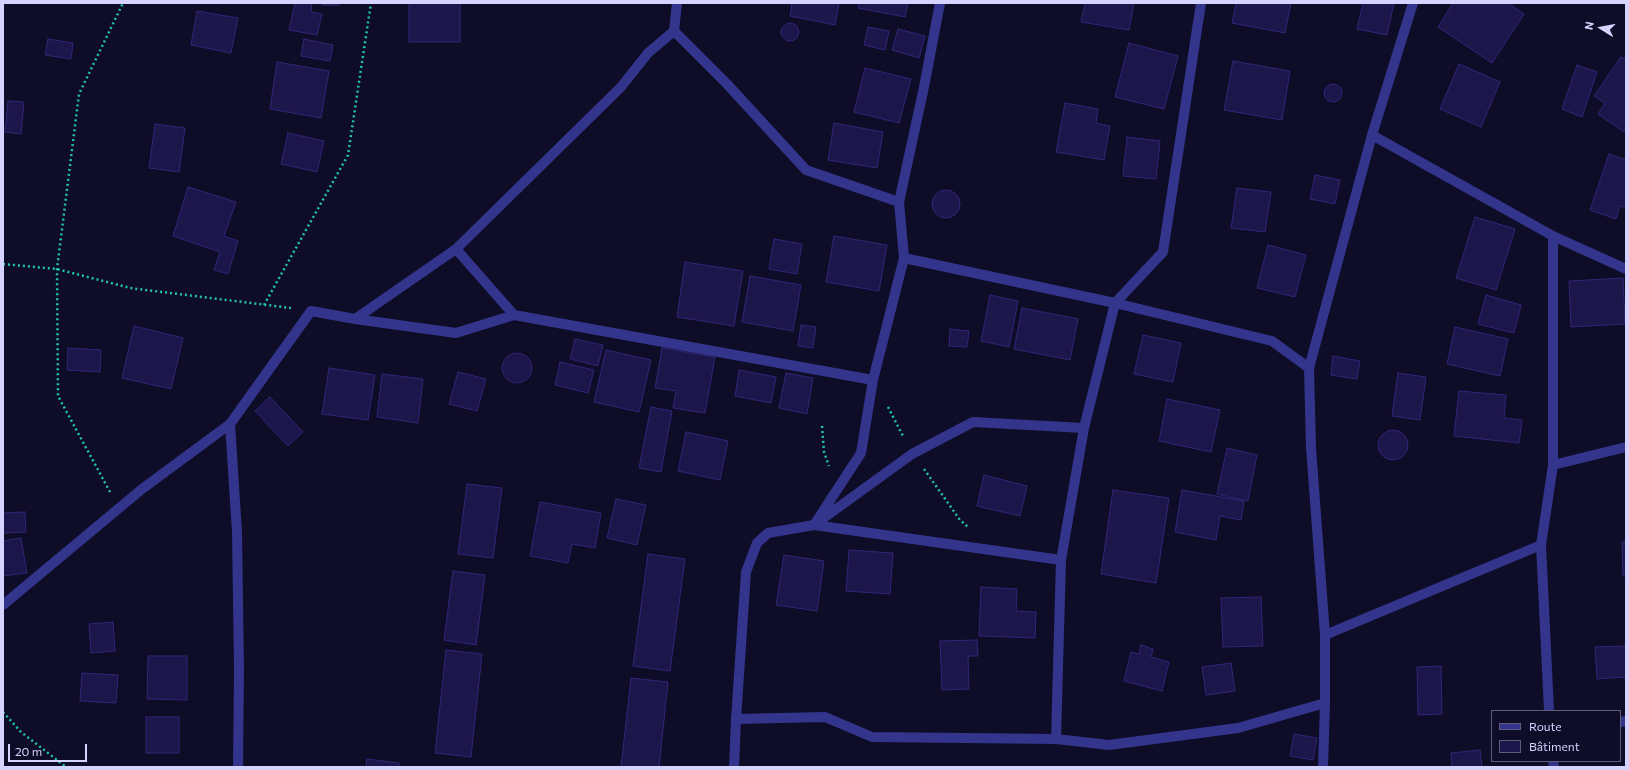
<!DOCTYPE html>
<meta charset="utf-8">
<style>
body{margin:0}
#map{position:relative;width:1629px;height:770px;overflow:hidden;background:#0f0c27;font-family:Commissioner,sans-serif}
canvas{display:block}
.frame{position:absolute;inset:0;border:4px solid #d5d3ff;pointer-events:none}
.legend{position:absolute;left:1491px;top:710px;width:130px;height:52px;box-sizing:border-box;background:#0f0c27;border:1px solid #5e5c7d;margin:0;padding:5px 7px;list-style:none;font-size:12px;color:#d5d3ff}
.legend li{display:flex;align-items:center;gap:8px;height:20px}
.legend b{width:20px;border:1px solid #5e5c7d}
.north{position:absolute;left:1581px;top:8px;width:40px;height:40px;-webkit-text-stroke:3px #0f0c27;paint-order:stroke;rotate:281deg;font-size:11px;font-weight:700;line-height:16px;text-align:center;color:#d5d3ff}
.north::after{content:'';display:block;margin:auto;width:14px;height:18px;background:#d5d3ff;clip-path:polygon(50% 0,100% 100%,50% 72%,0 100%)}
.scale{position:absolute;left:8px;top:744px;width:79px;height:18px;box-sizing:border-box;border:2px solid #d5d3ff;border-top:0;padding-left:5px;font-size:12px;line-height:14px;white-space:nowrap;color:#d5d3ff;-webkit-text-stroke:3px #0f0c27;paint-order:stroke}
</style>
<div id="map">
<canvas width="1629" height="770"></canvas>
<div class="frame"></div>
<ul class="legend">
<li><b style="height:5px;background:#32358b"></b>Route</li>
<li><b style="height:11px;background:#1d164a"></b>Bâtiment</li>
</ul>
<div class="north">N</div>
<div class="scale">20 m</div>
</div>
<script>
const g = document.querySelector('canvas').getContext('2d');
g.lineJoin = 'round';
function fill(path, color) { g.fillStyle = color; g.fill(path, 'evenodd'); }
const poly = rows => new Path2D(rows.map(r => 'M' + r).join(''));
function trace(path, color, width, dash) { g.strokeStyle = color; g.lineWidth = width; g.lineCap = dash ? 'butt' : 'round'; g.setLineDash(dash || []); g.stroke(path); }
const building = poly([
 [295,3,312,3,311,12,322,14,317,35,289,30,295,3],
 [322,3,339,3,339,5,322,5,322,3],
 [409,3,460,3,460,42,409,42,409,3],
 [792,3,839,3,835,25,790,16,792,3],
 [859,3,908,3,905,17,858,8,859,3],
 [1085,3,1134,3,1129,30,1081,22,1085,3],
 [1236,3,1291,3,1285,33,1232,23,1236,3],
 [1363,3,1394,3,1387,35,1357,29,1363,3],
 [1453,3,1508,3,1524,14,1492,63,1438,27,1453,3],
 [197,11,238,18,231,53,191,45,197,11],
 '781 32a9 9 0 1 1 18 0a9 9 0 1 1-18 0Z',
 [868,27,889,31,885,50,864,45,868,27],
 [898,29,925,36,919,58,892,50,898,29],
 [48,39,73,43,71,59,45,55,48,39],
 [304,39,333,45,330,61,301,56,304,39],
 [1129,43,1178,56,1164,109,1115,97,1129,43],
 [1621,57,1626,60,1626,129,1624,132,1598,114,1605,103,1594,96,1621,57],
 [1233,61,1290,71,1282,120,1224,110,1233,61],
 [277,62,329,71,321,118,270,109,277,62],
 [1459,64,1500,82,1481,127,1440,109,1459,64],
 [1577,65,1597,72,1582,117,1562,109,1577,65],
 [865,68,911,79,899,123,854,112,865,68],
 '1324 93a9 9 0 1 1 18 0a9 9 0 1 1-18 0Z',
 [8,101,24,102,21,134,5,132,8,101],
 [1065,103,1098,109,1096,123,1110,126,1104,160,1056,152,1065,103],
 [834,123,883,132,877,168,828,160,834,123],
 [155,124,185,128,179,172,149,168,155,124],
 [288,133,324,141,317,172,281,164,288,133],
 [1127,137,1160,141,1156,179,1123,176,1127,137],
 [1609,154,1626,160,1626,208,1620,206,1616,219,1590,210,1609,154],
 [1315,175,1340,180,1335,204,1310,199,1315,175],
 [188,187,236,202,224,236,238,241,228,274,214,270,220,252,173,236,188,187],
 [1237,188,1271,192,1265,232,1231,228,1237,188],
 '932 204a14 14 0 1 1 28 0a14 14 0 1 1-28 0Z',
 [1475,217,1515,229,1496,290,1456,278,1475,217],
 [834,236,887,245,879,291,826,282,834,236],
 [774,239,802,244,797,274,769,269,774,239],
 [1268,245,1306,255,1295,297,1257,288,1268,245],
 [685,262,743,271,734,326,677,317,685,262],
 [750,276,801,285,793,331,742,322,750,276],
 [1623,278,1625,324,1571,327,1569,281,1623,278],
 [990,295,1018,301,1009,347,981,341,990,295],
 [1486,295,1521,305,1514,333,1478,324,1486,295],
 [1022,308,1078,319,1070,360,1014,349,1022,308],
 [801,325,816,327,813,348,798,346,801,325],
 [134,326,183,338,171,389,122,378,134,326],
 [1455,327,1508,339,1500,376,1447,364,1455,327],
 [950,329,969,331,967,347,949,346,950,329],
 [1143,335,1181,343,1173,382,1134,374,1143,335],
 [575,339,603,345,598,366,570,359,575,339],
 [68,348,101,350,100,372,67,370,68,348],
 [662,348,715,357,705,413,673,408,676,391,655,388,662,348],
 [606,350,651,360,639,412,594,402,606,350],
 '502 368a15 15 0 1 1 30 0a15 15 0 1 1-30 0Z',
 [1333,356,1360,361,1357,379,1331,375,1333,356],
 [560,362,594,370,588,393,555,385,560,362],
 [329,368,375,375,368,420,322,414,329,368],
 [739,370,776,377,771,403,735,396,739,370],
 [458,372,486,379,477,411,449,404,458,372],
 [786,373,813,378,807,414,779,408,786,373],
 [1398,373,1426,377,1420,420,1392,416,1398,373],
 [382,374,423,379,418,423,377,417,382,374],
 [1459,391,1506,395,1504,418,1522,420,1519,443,1454,436,1459,391],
 [270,397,303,432,288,446,255,411,270,397],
 [1167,399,1220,410,1211,452,1159,441,1167,399],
 [651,407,672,411,661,472,639,468,651,407],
 '1378 445a15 15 0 1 1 30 0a15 15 0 1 1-30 0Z',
 [686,432,728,441,720,480,678,471,686,432],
 [1227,448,1257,455,1248,501,1217,494,1227,448],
 [984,475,1027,486,1020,516,977,506,984,475],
 [467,484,502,488,493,558,458,554,467,484],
 [1113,490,1169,498,1156,583,1101,574,1113,490],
 [1182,490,1244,501,1241,520,1220,516,1216,540,1175,532,1182,490],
 [616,499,646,505,637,545,607,538,616,499],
 [540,502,601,513,595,548,572,544,568,563,530,556,540,502],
 [25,512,26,532,3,533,3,513,25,512],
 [21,538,27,573,3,576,3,541,21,538],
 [1622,542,1626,542,1626,576,1623,576,1622,542],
 [849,550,893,553,890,594,846,591,849,550],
 [648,554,685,559,670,671,633,666,648,554],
 [784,555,824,561,817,611,776,605,784,555],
 [453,571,485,575,476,645,444,640,453,571],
 [981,587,1017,589,1016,611,1036,612,1035,638,979,636,981,587],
 [1261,597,1263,646,1223,647,1221,598,1261,597],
 [113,622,115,651,91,653,89,624,113,622],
 [977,640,978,656,968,656,969,689,942,690,940,641,977,640],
 [1141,645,1153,649,1151,657,1169,662,1162,691,1124,681,1131,652,1139,654,1141,645],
 [1626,646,1626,677,1597,679,1595,647,1626,646],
 [446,650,482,654,471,757,435,753,446,650],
 [148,656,187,656,187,700,147,699,148,656],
 [1231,663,1235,691,1206,695,1202,667,1231,663],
 [1441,666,1442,714,1418,715,1417,667,1441,666],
 [82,673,118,675,116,703,80,701,82,673],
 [631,678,668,682,659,767,621,767,631,678],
 [146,717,179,717,179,753,146,753,146,717],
 [1294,734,1317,738,1313,760,1290,756,1294,734],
 [1480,750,1482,767,1452,767,1451,753,1480,750],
 [367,759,399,763,399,767,366,767,367,759]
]);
fill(building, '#1d164a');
trace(building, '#312679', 1);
trace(poly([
 [3,264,57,269,130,288,291,308],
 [264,305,348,155,371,3],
 [888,407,904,438],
 [822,426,824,452,829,466],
 [924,469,960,520,968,527],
 [110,492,58,396,57,269,79,94,123,3],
 [3,712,21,732,66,767]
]), '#21c4b0', 2.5, [2, 3]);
trace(poly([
 [940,3,924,87,899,202,904,258,873,380,861,453,814,525,1061,560],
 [674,31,727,84,806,170,899,202],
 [1372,135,1553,236,1626,269],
 [456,249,514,315],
 [904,258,1115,303,1272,341,1309,368],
 [355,319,456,333,514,315,873,380],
 [230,424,237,532,239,670,238,767],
 [1553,465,1626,447],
 [3,605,142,489,230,424,311,311,355,319,456,249,621,87,648,53,674,31,677,3],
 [1325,635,1541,545],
 [1549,711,1541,545,1553,465,1553,236],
 [736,719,746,572,757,543,768,533,814,525,912,454,973,422,1084,428],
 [1620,722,1626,721],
 [1056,739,1061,560,1084,428,1115,303,1163,252,1201,3],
 [1553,761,1554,767],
 [734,767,736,719,825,717,872,737,1056,739,1109,745,1238,728,1325,703,1325,635,1311,448,1309,368,1372,135,1413,3],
 [1323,767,1325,703]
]), '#32358b', 10);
</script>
